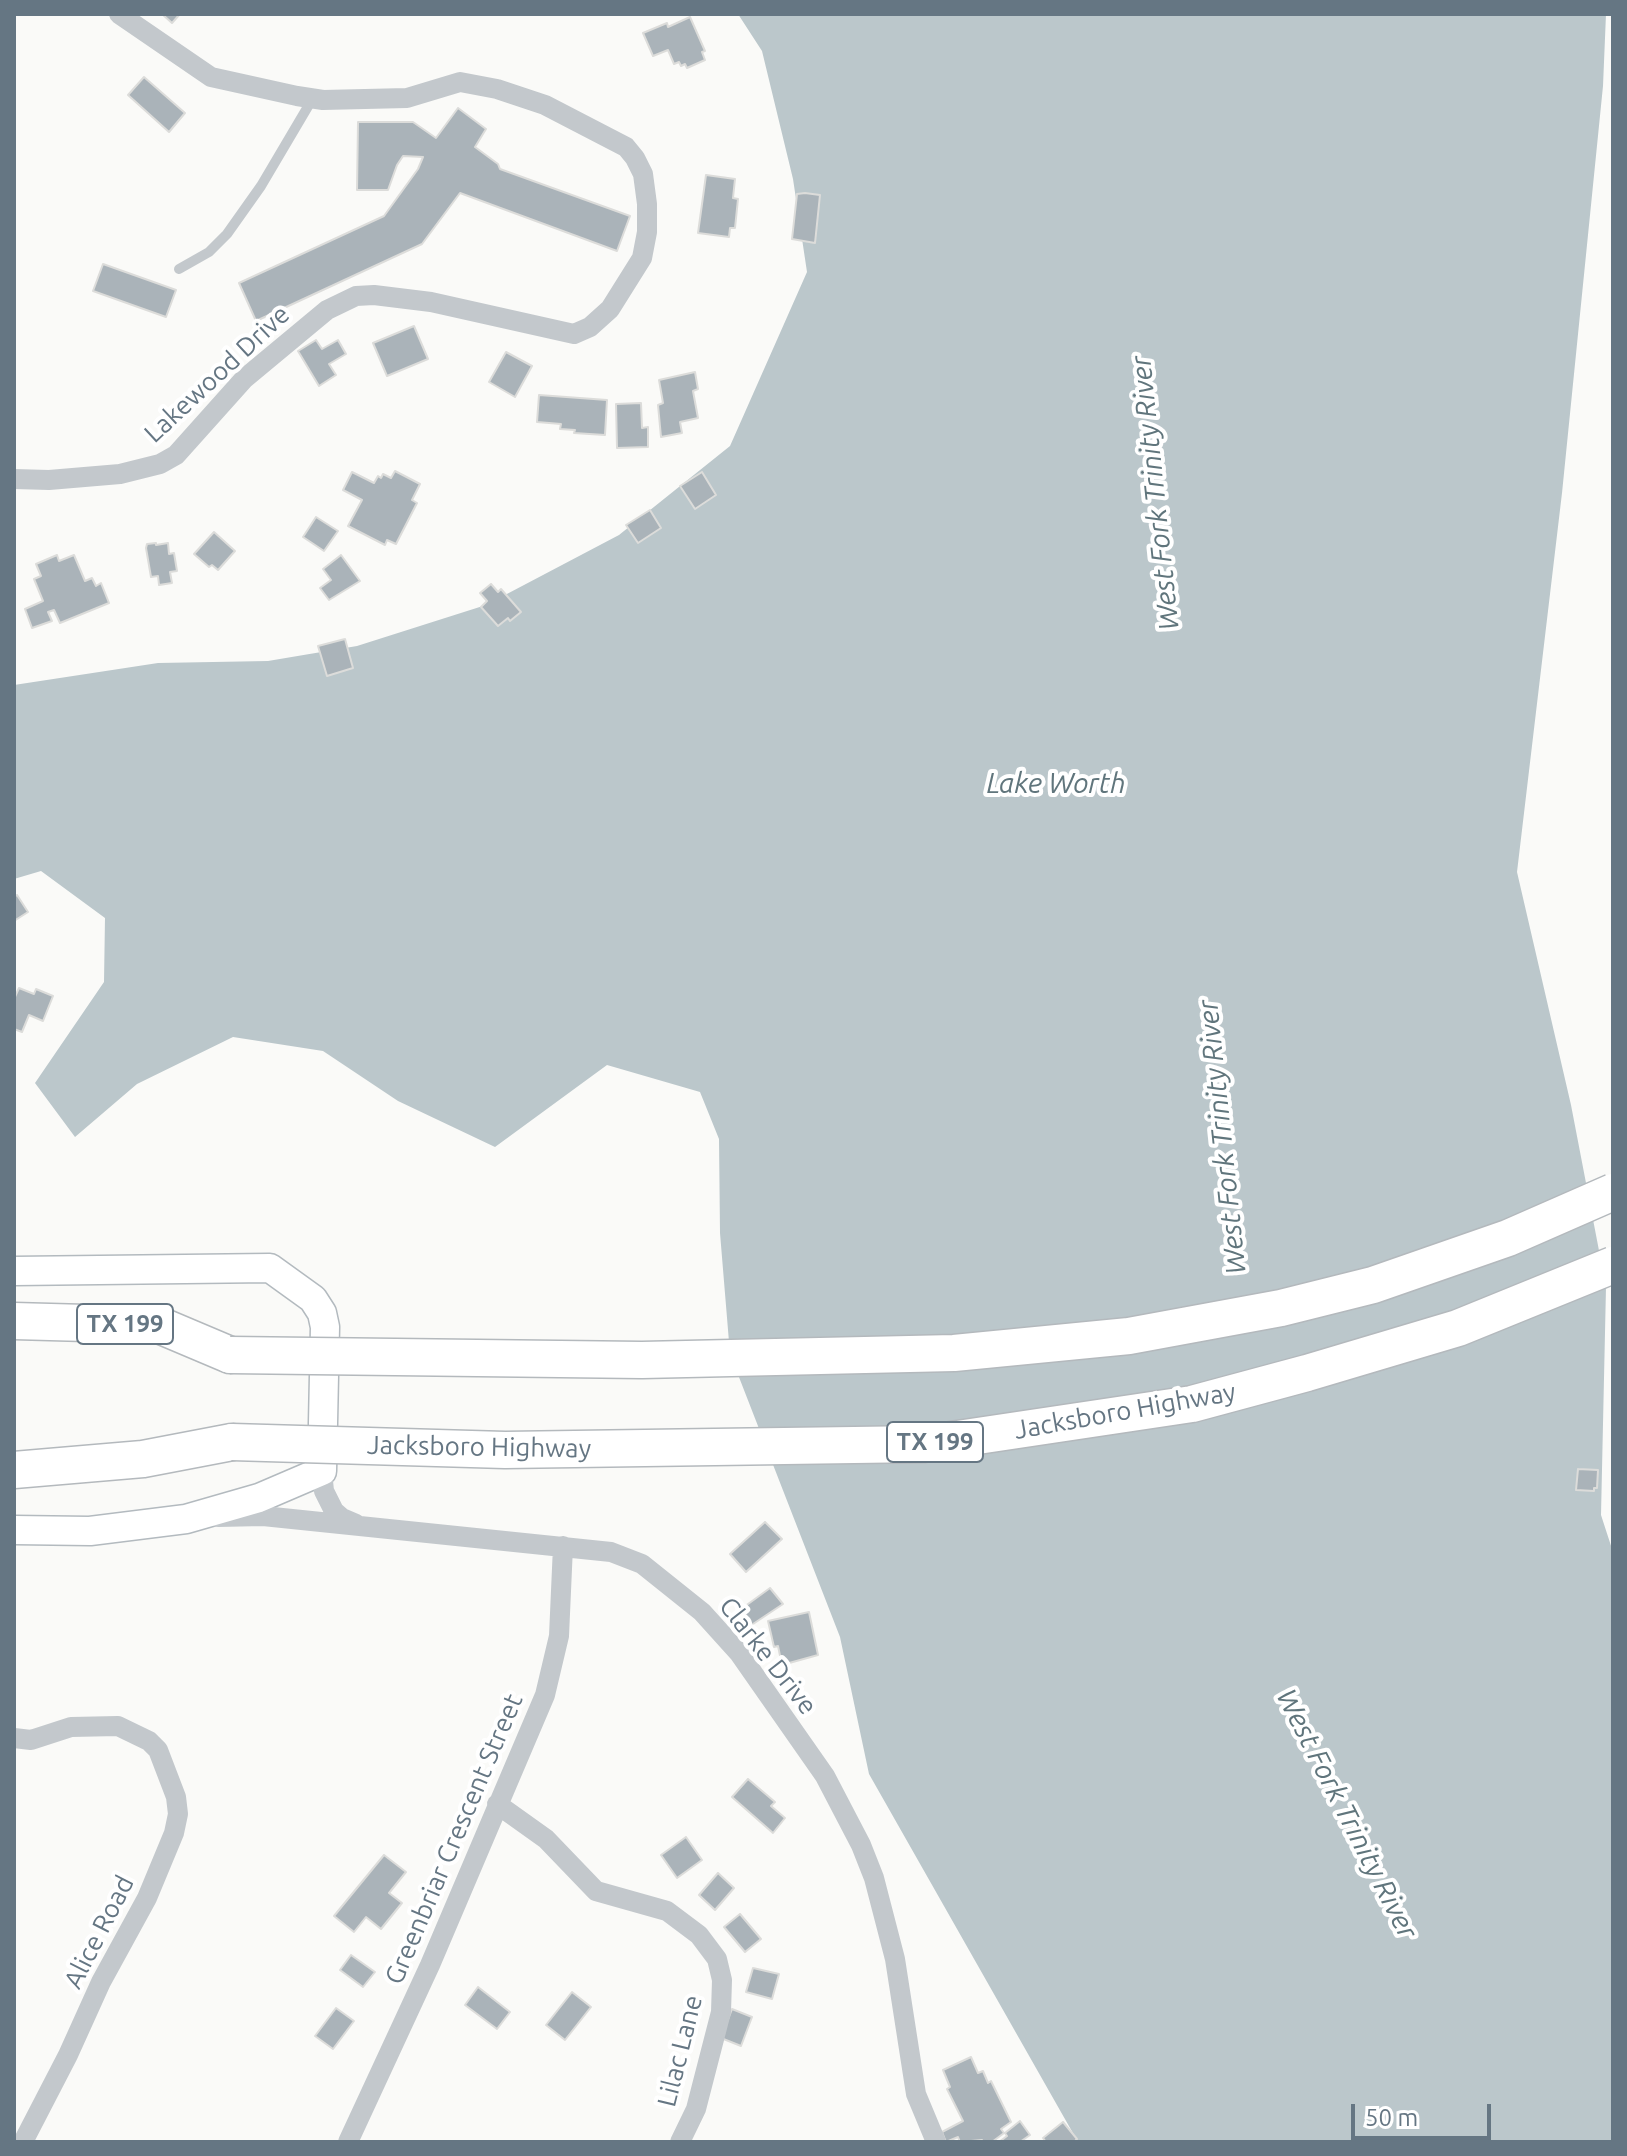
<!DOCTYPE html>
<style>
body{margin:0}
#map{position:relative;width:1627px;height:2156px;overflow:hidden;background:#fafaf8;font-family:Ubuntu,sans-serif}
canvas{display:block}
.frame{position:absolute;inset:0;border:16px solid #657683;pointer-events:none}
.scale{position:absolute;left:1351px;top:2104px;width:140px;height:36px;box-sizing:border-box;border:4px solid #657683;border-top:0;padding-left:10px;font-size:24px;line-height:28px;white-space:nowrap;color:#657683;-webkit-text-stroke:6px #fff;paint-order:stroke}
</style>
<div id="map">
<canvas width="1627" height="2156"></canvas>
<div class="frame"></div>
<div class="scale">50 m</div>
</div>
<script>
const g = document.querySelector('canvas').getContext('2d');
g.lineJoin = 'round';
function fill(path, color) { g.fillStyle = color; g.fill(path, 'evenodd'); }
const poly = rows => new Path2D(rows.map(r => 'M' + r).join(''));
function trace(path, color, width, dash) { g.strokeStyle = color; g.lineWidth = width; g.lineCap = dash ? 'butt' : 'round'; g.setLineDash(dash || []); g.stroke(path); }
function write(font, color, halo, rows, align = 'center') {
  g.font = font + ' Ubuntu,sans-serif'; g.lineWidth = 8; g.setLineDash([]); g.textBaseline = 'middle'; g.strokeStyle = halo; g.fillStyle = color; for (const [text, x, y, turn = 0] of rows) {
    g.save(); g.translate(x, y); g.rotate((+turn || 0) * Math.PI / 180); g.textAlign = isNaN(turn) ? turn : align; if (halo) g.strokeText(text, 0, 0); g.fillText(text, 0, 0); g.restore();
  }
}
fill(poly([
 [738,14,1606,14,1603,86,1562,493,1517,872,1571,1105,1606,1287,1601,1515,1613,1552,1613,2142,1078,2142,869,1774,840,1637,730,1354,720,1233,719,1139,700,1092,607,1065,495,1147,398,1101,323,1051,233,1037,137,1084,75,1137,35,1083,104,982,105,918,41,871,14,879,14,685,158,663,268,661,357,646,486,605,619,535,730,446,807,272,793,179,762,51]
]), '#bbc7cb');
const building = poly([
 [162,14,180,14,172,23,162,14],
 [690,17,705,51,702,52,705,60,687,68,685,64,681,66,679,62,674,64,668,50,653,56,643,33,667,23,668,27,690,17],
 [144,77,185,113,169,132,128,95,144,77],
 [458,108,486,129,475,147,498,164,500,169,630,216,617,251,460,193,422,244,256,321,239,283,384,216,418,169,423,157,403,156,397,165,388,190,357,190,358,122,413,122,436,138,458,108],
 [706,175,735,179,733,198,738,199,735,228,730,228,729,237,698,233,706,175],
 [805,193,820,195,815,243,792,239,797,194,805,193],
 [103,264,176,290,166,317,93,291,103,264],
 [414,326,428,359,387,376,373,343,414,326],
 [316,340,322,349,338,340,346,354,329,364,336,375,319,386,298,351,316,340],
 [506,352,532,366,515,397,489,382,506,352],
 [695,372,698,389,693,391,698,418,680,422,682,433,661,437,658,405,663,403,659,380,695,372],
 [539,395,607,400,605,435,574,433,575,430,560,429,561,424,537,422,539,395],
 [641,403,642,428,648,427,648,447,617,448,616,404,641,403],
 [395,471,420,484,412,500,417,503,396,544,387,540,385,545,348,526,362,500,343,490,352,472,374,483,378,476,381,478,383,474,391,478,395,471],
 [702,472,716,495,695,509,680,486,702,472],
 [650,510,661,528,638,543,626,525,650,510],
 [316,517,338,531,324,551,303,537,316,517],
 [214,532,235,551,218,570,212,565,209,567,194,554,214,532],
 [156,543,156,545,168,543,169,554,174,553,177,571,170,572,172,583,159,585,158,576,151,577,146,548,147,544,156,543],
 [57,555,59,561,74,555,85,581,92,578,96,586,101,583,109,603,60,623,54,610,48,612,52,621,32,628,25,609,43,601,34,579,41,576,36,564,57,555],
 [341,555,360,581,329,600,320,588,331,580,323,569,341,555],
 [491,584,498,592,501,589,521,612,510,621,508,618,498,626,481,607,487,601,480,593,491,584],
 [345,639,353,668,327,676,318,646,345,639],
 [17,895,28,912,14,921,14,897,17,895],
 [19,988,34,994,36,989,53,996,43,1021,29,1015,22,1032,14,1029,14,999,19,988],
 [1578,1469,1598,1470,1597,1488,1594,1488,1594,1491,1576,1490,1578,1469],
 [765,1522,782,1539,746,1572,730,1554,765,1522],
 [770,1588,783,1604,744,1630,733,1615,770,1588],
 [809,1612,818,1655,782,1665,778,1646,774,1647,768,1621,809,1612],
 [748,1779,775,1802,771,1806,785,1818,773,1833,732,1797,748,1779],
 [686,1837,702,1860,677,1878,661,1855,686,1837],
 [384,1855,406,1872,389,1893,402,1903,381,1929,366,1917,354,1932,334,1916,384,1855],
 [718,1873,734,1888,715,1910,699,1895,718,1873],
 [740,1914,761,1939,745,1952,724,1927,740,1914],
 [351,1955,375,1972,363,1987,340,1970,351,1955],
 [753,1968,779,1974,772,1999,746,1992,753,1968],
 [478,1987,510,2012,497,2029,465,2005,478,1987],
 [572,1992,591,2007,565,2040,546,2025,572,1992],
 [336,2008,354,2021,333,2049,315,2036,336,2008],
 [732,2009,752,2017,741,2046,721,2038,732,2009],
 [971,2057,978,2073,983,2071,988,2083,991,2081,1011,2122,1001,2129,1004,2133,992,2142,983,2142,982,2140,960,2142,958,2137,946,2142,942,2132,963,2121,947,2089,950,2087,943,2070,971,2057],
 [1020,2121,1030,2135,1020,2142,999,2142,1007,2136,1005,2133,1020,2121],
 [1063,2122,1077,2139,1074,2142,1046,2142,1043,2138,1063,2122]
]);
fill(building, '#aab3b9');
trace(building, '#dcdcda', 2);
const secondary = poly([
 [14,1271,270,1268,313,1299,322,1313,325,1327,322,1471,259,1498,186,1519,90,1531,14,1530]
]);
const highway = poly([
 [14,1321,159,1325,230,1355],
 [14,1470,143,1459,232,1442]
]);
trace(secondary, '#b3babf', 31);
trace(highway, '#b4b9bd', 39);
trace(poly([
 [179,269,209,252,227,234,261,186,313,98]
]), '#c3c8cc', 10);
trace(poly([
 [14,479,49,480,120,474,160,464,176,455,244,379,327,310,356,296,374,295,431,302,574,334,590,327,610,309,642,258,647,232,647,204,643,174,635,158,626,147,545,105,497,89,460,82,407,98,323,100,297,96,211,77,119,14],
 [322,1471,324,1491,334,1511,342,1518,356,1524],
 [218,1517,263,1516,611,1552,642,1564,702,1612,739,1653,825,1776,861,1845,874,1878,895,1959,916,2094,936,2142],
 [14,1738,31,1740,71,1727,118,1726,149,1741,158,1750,176,1797,178,1814,174,1833,147,1898,101,1982,68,2055,23,2142],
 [497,1804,546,1839,596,1891,667,1911,699,1935,717,1959,722,1980,721,2012,696,2109,680,2142],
 [348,2142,430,1965,545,1695,559,1636,563,1546]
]), '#c3c8cc', 20);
trace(secondary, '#fff', 28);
trace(highway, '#fff', 36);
const highwayBridge = poly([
 [230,1355,642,1360,954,1353,1129,1336,1281,1308,1373,1285,1508,1238,1613,1192],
 [232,1442,505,1450,924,1444,1192,1404,1307,1373,1458,1328,1613,1265]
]);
trace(highwayBridge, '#b4b9bd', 39, []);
trace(highwayBridge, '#fff', 36);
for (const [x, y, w] of [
 [125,1324,96],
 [935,1442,96]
]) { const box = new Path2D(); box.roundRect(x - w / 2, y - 20, w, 40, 6); g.fillStyle = '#fff'; g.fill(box); trace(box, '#657683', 2); }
write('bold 24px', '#657683', null, [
 ["TX 199",125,1324],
 ["TX 199",935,1442]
]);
write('26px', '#657683', '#fff', [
 ["Lakewood Drive",217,374,-43],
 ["Jacksboro Highway",1125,1411,-10],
 ["Jacksboro Highway",479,1447,1],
 ["Clarke Drive",768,1656,52],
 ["Greenbriar Crescent Street",454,1839,-67],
 ["Alice Road",99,1932,-63],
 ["Lilac Lane",680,2051,-76]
]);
write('italic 28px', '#60757c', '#fff', [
 ["West Fork Trinity River",1155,493,-96],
 ["Lake Worth",1056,784],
 ["West Fork Trinity River",1222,1137,-96],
 ["West Fork Trinity River",1347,1814,63]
]);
</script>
